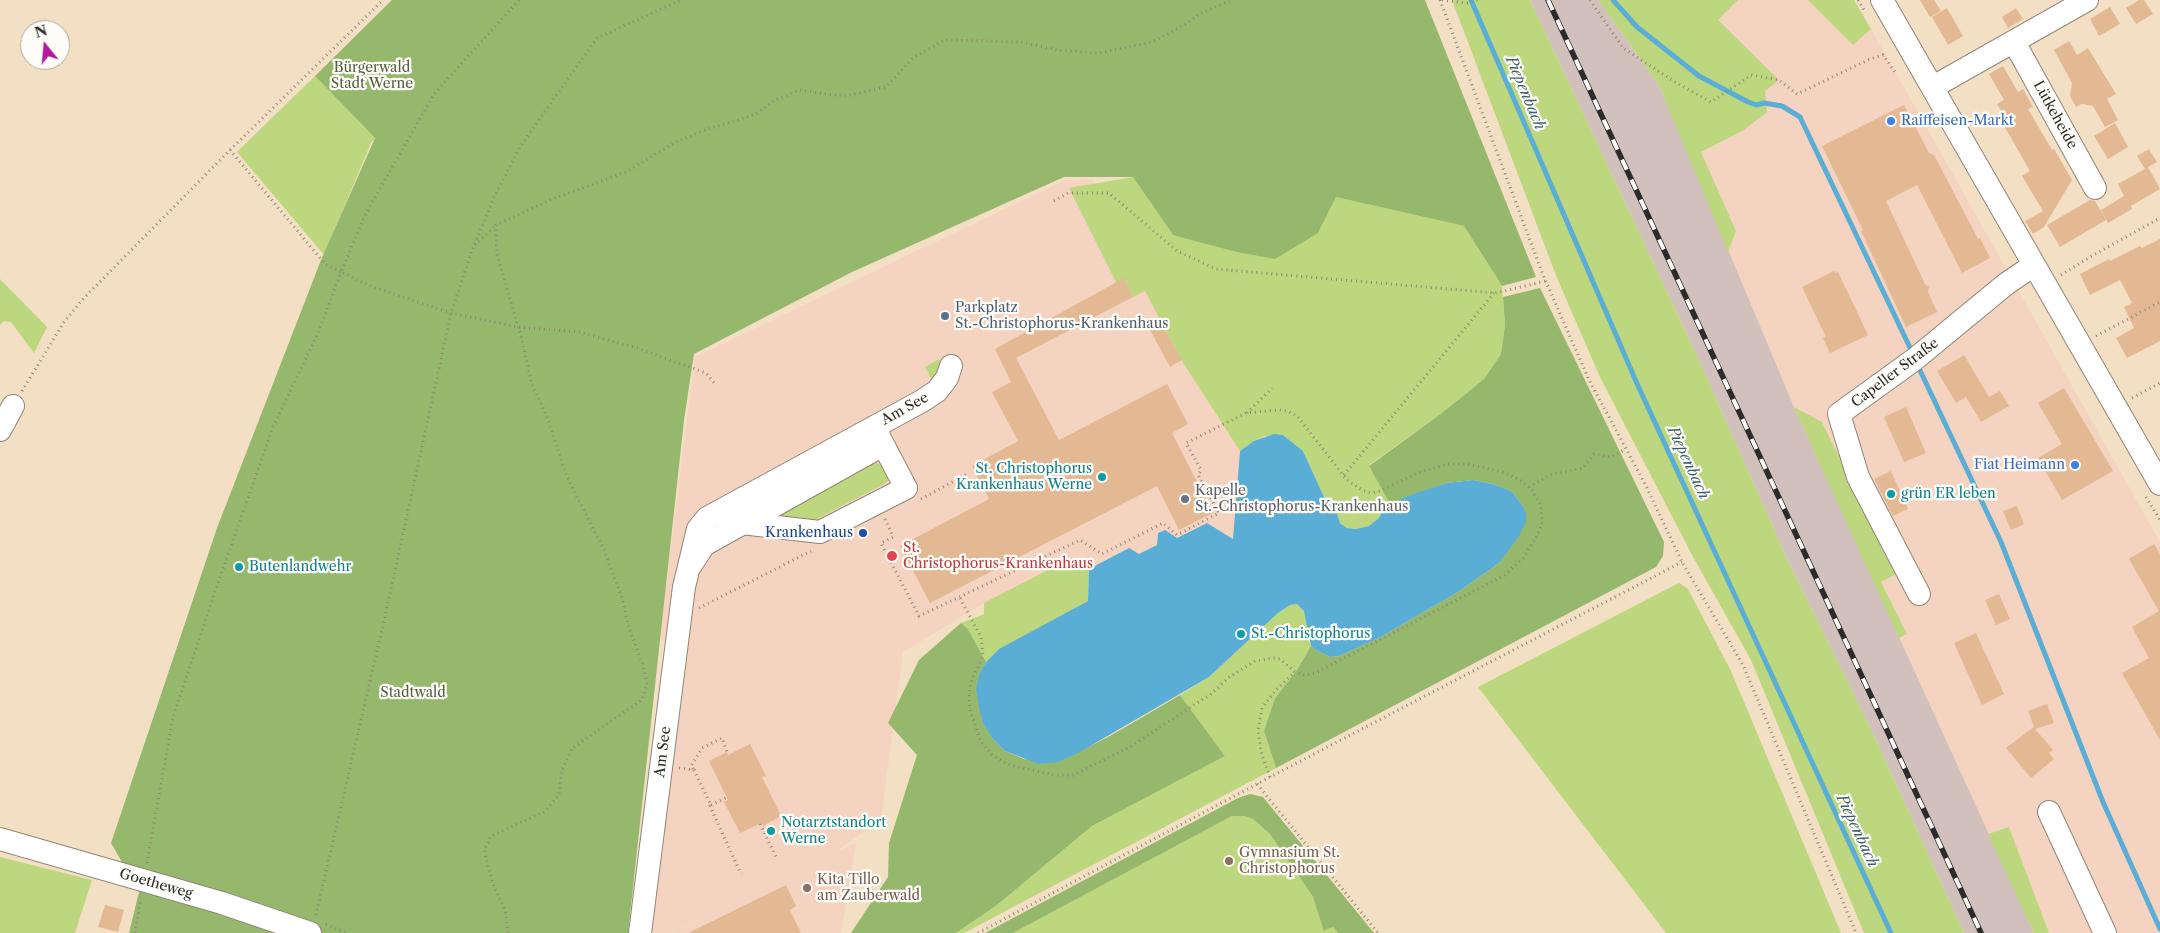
<!DOCTYPE html>
<meta charset="utf-8">
<style>
body{margin:0}
#map{position:relative;width:2160px;height:933px;overflow:hidden;background:#f3dfc3;font-family:"Libre Caslon Text",serif}
canvas{display:block}
.north{position:absolute;left:20px;top:20px;width:50px;height:50px;box-sizing:border-box;background:#fdfcf7;border:1px solid #a9a8a5;border-radius:50%;rotate:343deg;font-size:14px;font-weight:700;line-height:20px;text-align:center;color:#2b2b2b}
.north::after{content:'';display:block;margin:auto;width:18px;height:22px;background:#b5179e;clip-path:polygon(50% 0,100% 100%,50% 72%,0 100%)}
</style>
<div id="map">
<canvas width="2160" height="933"></canvas>
<div class="north">N</div>
</div>
<script>
const g = document.querySelector('canvas').getContext('2d');
g.lineJoin = 'round';
function fill(path, color) { g.fillStyle = color; g.fill(path, 'evenodd'); }
const poly = rows => new Path2D(rows.map(r => 'M' + r).join(''));
function trace(path, color, width, dash) { g.strokeStyle = color; g.lineWidth = width; g.lineCap = dash ? 'butt' : 'round'; g.setLineDash(dash || []); g.stroke(path); }
function write(font, color, halo, rows, align = 'center') {
  g.font = font + ' "Libre Caslon Text",serif'; g.lineWidth = 4.5; g.setLineDash([]); g.textBaseline = 'middle'; g.strokeStyle = halo; g.fillStyle = color; for (const [text, x, y, turn = 0] of rows) {
    g.save(); g.translate(x, y); g.rotate((+turn || 0) * Math.PI / 180); g.textAlign = isNaN(turn) ? turn : align; if (halo) g.strokeText(text, 0, 0); g.fillText(text, 0, 0); g.restore();
  }
}
fill(poly([
 [1738,0,1808,0,1853,45,1871,29,2160,542,2160,933,2049,933,2009,828,1988,834,1899,638,1907,634,1881,581,1895,574,1822,422,1794,407,1728,252,1736,231,1701,152,1744,130,1717,19],
 [1092,179,1240,451,1233,539,1207,523,1138,555,1129,548,1089,569,1071,558,984,603,903,652,881,819,836,852,856,843,841,933,674,933,720,909,672,933,651,933,690,627,659,642,695,357,1065,180]
]), '#f5d3c1');
fill(poly([
 [1530,0,1598,0,1659,85,1794,407,2034,933,1964,933,1871,729,1789,563,1698,358]
]), '#d1c0bc');
fill(poly([
 [1452,0,1530,0,1698,358,1789,563,1871,729,1964,933,1864,933,1751,660,1692,555,1600,377,1557,278],
 [1598,0,1738,0,1718,20,1779,80,1765,91,1767,112,1744,130,1701,152,1736,231,1728,252,1659,85],
 [1808,0,1854,0,1871,29,1853,45],
 [315,76,375,138,371,143,324,255,237,152],
 [1133,177,1173,235,1318,233,1336,197,1464,226,1502,286,1505,325,1501,354,1484,379,1442,413,1369,465,1390,504,1383,510,1380,518,1369,526,1356,529,1347,528,1340,523,1335,507,1324,497,1303,451,1283,435,1264,436,1240,451,1182,361,1145,291,1133,297,1128,287,1110,289,1116,282,1069,188],
 [0,279,47,327,34,353,11,322,4,321,0,325],
 [939,359,944,369,933,382,925,367],
 [1794,407,1822,422,1896,574,1881,582,1907,634,1899,638],
 [871,462,877,463,886,469,889,475,888,481,882,485,811,522,777,521,774,513],
 [1071,558,1089,569,1088,601,1000,649,986,662,968,629,961,623,984,614,984,603],
 [1679,583,1688,589,1731,671,1841,933,1666,933,1478,687],
 [1297,604,1304,611,1307,618,1308,639,1311,646,1297,670,1275,698,1264,731,1276,768,964,933,956,933,997,905,1092,826,1225,756,1180,695,1209,677,1278,613,1290,605],
 [1232,816,1245,816,1253,819,1270,834,1313,897,1325,931,1333,927,1338,933,1013,933],
 [2009,827,2049,933,2034,933,1988,834],
 [0,857,92,880,75,933,0,933]
]), '#bcd77d');
fill(poly([
 [392,0,1425,0,1536,277,1502,286,1464,226,1336,197,1318,233,1275,259,1237,252,1173,235,1133,177,1064,177,852,272,694,354,684,420,628,933,129,933,139,892,111,843,217,528,321,260,375,138,315,76],
 [1540,288,1664,542,1663,556,1656,567,1276,768,1264,731,1275,698,1297,670,1311,646,1316,650,1330,657,1339,656,1379,638,1458,592,1499,563,1521,503,1511,491,1493,484,1473,480,1447,483,1390,504,1369,466,1442,413,1484,379,1501,354,1505,325,1503,297],
 [961,623,968,629,986,662,980,672,992,738,1005,751,1024,759,1059,762,1110,736,1180,695,1225,756,1092,826,997,905,956,933,851,933,888,877,889,843,917,755,888,723,919,660],
 [1250,794,1263,797,1374,933,1338,933,1333,927,1324,931,1313,897,1270,834,1253,819,1245,816,1232,816,1013,933,985,933,1238,798]
]), '#95b86c');
fill(poly([
 [1274,434,1283,435,1303,451,1324,497,1335,507,1340,523,1347,528,1356,529,1369,526,1379,518,1383,510,1390,504,1413,494,1447,483,1473,480,1493,484,1511,491,1521,503,1526,513,1526,522,1519,536,1499,563,1458,592,1379,638,1339,656,1330,657,1316,650,1311,646,1304,611,1297,604,1290,605,1278,613,1209,677,1080,752,1059,762,1039,764,1005,751,992,738,983,723,979,708,976,689,980,672,986,662,999,649,1088,601,1089,569,1129,548,1139,554,1157,545,1158,533,1165,530,1177,538,1207,523,1233,539,1240,451,1254,441]
]), '#5aaed6');
trace(poly([
 [1471,0,1639,388,1891,933],
 [1613,0,1637,27,1699,76,1748,102,1756,105,1764,103,1782,106,1800,117,1913,354],
 [1917,364,2001,542,2103,802,2160,929]
]), '#5aaed6', 5);
fill(poly([
 [1920,0,1934,0,1941,11,1930,17],
 [2139,0,2144,0,2153,14,2136,24,2126,8],
 [2110,7,2120,24,2099,36,2090,19],
 [1947,8,1963,36,1948,45,1932,17],
 [2016,8,2023,19,2008,28,2002,17],
 [2069,41,2077,55,2088,48,2116,94,2107,99,2118,120,2105,127,2093,106,2082,104,2076,107,2070,96,2072,83,2054,50],
 [2003,66,2018,92,2023,89,2033,107,2028,109,2052,150,2054,149,2072,180,2044,227,2033,234,2025,221,2043,211,2022,176,2030,171,2003,124,2007,121,1997,104,2004,100,1989,74],
 [1904,105,1929,153,1934,155,1978,239,1980,238,1990,258,1962,273,1917,185,1886,201,1925,284,1929,287,1928,292,1937,312,1906,327,1861,231,1863,230,1822,146],
 [2115,123,2128,147,2108,159,2094,136],
 [2149,149,2157,162,2148,167,2160,189,2131,206,2132,209,2108,223,2101,210,2124,196,2118,184,2145,169,2137,156],
 [2090,200,2095,201,2106,220,2060,247,2047,225],
 [2160,239,2160,341,2127,358,2116,338,2134,328,2124,307,2132,303,2120,280,2090,295,2080,274,2109,259,2110,261,2140,246,2142,248],
 [1834,271,1836,273,1838,272,1868,335,1830,353,1823,338,1826,337,1802,287],
 [1124,278,1133,297,1016,358,1059,440,1167,384,1188,424,1172,433,1213,513,1179,530,1157,486,930,603,900,546,989,499,972,466,1018,441,992,392,1011,382,995,349],
 [1161,322,1182,360,1170,367,1149,328],
 [1964,355,1989,397,2000,391,2009,406,1981,422,1966,397,1956,403,1937,371],
 [2064,388,2113,471,2062,500,2038,458,2062,444,2038,403],
 [1906,407,1926,453,1904,462,1884,417],
 [1891,471,1908,509,1893,516,1874,479],
 [2017,506,2024,524,2011,530,2003,511],
 [2154,544,2160,554,2160,740,2122,673,2149,658,2132,627,2159,611,2129,559],
 [1999,594,2010,619,1996,625,1985,600],
 [1976,633,2004,694,1982,705,1954,643],
 [2047,704,2054,723,2035,729,2053,750,2049,753,2054,759,2031,778,2006,748,2034,727,2028,711],
 [750,744,766,776,762,777,781,816,763,826,762,823,740,833,724,802,728,800,709,761,727,752,728,755],
 [786,885,796,906,790,910,801,933,688,933],
 [105,905,124,910,118,932,98,927]
]), '#e3b994');
const minor = poly([
 [1882,0,2160,484],
 [2014,42,2095,188],
 [1933,87,2087,0],
 [0,430,13,406],
 [742,523,820,532,906,488,874,427],
 [691,565,704,545,883,445],
 [1919,594,1858,477,1839,414,1915,359,2006,284,2034,265],
 [2049,812,2105,933],
 [0,839,222,903,310,933],
 [640,933,684,587,698,529,707,518,922,401,937,391,947,378,951,366]
]);
trace(minor, '#8f8577', 24);
trace(poly([
 [519,0,434,94,365,215,341,272,373,287,451,313,518,327,579,332,637,348,706,373,716,385],
 [1440,0,1543,275,1589,380,1645,484,1682,562,1743,665,1856,933],
 [1442,0,1467,3,1478,0],
 [1590,0,1623,48,1675,82,1711,102,1751,75,1779,80,1797,94,1870,59,1883,55,1895,72],
 [1858,0,1864,10],
 [1054,201,1068,193,1109,193,1177,251,1216,269,1495,293,1546,281],
 [475,245,496,225],
 [2061,275,2090,257,2160,218],
 [2096,336,2160,302],
 [22,391,64,322,82,300,230,150,383,0],
 [2132,398,2160,383],
 [1247,413,1272,388],
 [1344,475,1494,293],
 [1529,487,1550,475,1583,468,1594,454,1611,457,1626,449],
 [2146,497,2160,520],
 [921,499,969,473],
 [885,519,893,537,881,543,919,616,1080,540,1102,554,1163,523,1177,535,1219,513,1198,475,1201,470,1186,443,1246,413,1277,410,1288,411,1298,417,1347,480,1362,490,1372,493,1380,491,1418,473,1448,464,1467,464,1503,472,1520,480,1532,490,1541,506,1542,524,1536,538,1523,558,1505,575,1315,673,1304,675,1295,672,1280,659,1273,658,1255,661,1228,678,1211,694,1128,748,1073,775,1054,775,1010,765,993,756,981,742,970,710,969,695,971,682,983,655,981,637,960,598],
 [699,608,811,551],
 [679,768,694,770,711,805,710,806,741,874],
 [693,769,691,766,702,748,722,738,728,755],
 [1270,777,1261,752,1258,730,1262,708,1276,690,1295,672],
 [1257,784,1378,933],
 [711,805,728,797],
 [760,824,776,857],
 [147,863,173,717,218,583,273,427,318,333,341,272,325,264,230,150],
 [316,915,388,603,451,313,473,248,494,197,521,145,597,38,681,0],
 [326,924,346,933],
 [135,933,141,899],
 [508,933,505,910,494,887,484,850,491,836,544,812,559,795,562,770,572,748,642,700,647,684,643,665,628,625,623,601,604,550,567,477,546,414,532,385,522,340,497,254,496,225,555,198,626,172,672,144,702,131,756,114,775,100,800,90,833,95,850,95,886,87,913,58,944,40,1021,42,1057,50,1099,53,1152,42,1186,24,1201,13,1232,0],
 [978,933,1270,777,1682,562]
]), '#8f8577', 3, [1, 4]);
trace(minor, '#fff', 22);
const rail = poly([
 [1548,0,1981,933]
]);
trace(rail, '#2b2b2b', 5.5);
trace(rail, '#fdfcf7', 4, [11]);
for (const [x, y, r, color] of [
 [1891,121,5,"#3f7fe0"],
 [945,316,5,"#5c6f8a"],
 [2075,465,5,"#3f7fe0"],
 [1102,477,5,"#0f9aa8"],
 [1891,494,5,"#0f9aa8"],
 [1185,499,5,"#6b7280"],
 [863,533,5,"#1a4fb4"],
 [892,556,6,"#e0444e"],
 [239,567,5,"#0f9aa8"],
 [1241,634,5,"#0f9aa8"],
 [771,831,5,"#0f9aa8"],
 [1229,861,5,"#8d6e63"],
 [807,888,5,"#8d6e63"]
]) { const dot = new Path2D(); dot.arc(x, y, r, 0, 2 * Math.PI); g.fillStyle = color; g.fill(dot); trace(dot, '#fdfcf7', 2); }
write('14px', '#565f44', '#fdfcf7', [
 ["Bürgerwald",372,68],
 ["Stadt Werne",372,84],
 ["Stadtwald",413,693]
]);
write('14px', '#2b2b2b', '#fdfcf7', [
 ["Lütkeheide",2055,115,61],
 ["Capeller Straße",1895,373,-37],
 ["Am See",905,409,-29],
 ["Am See",663,752,-83],
 ["Goetheweg",156,884,16]
]);
write('14px', '#366cbe', '#fdfcf7', [
 ["Raiffeisen-Markt",1901,121],
 ["Fiat Heimann",2065,465,"right"]
], 'left');
write('14px', '#4e5e75', '#fdfcf7', [
 ["Parkplatz",955,308],
 ["St.-Christophorus-Krankenhaus",955,324]
], 'left');
write('14px', '#0d838f', '#fdfcf7', [
 ["St. Christophorus",1092,469,"right"],
 ["Krankenhaus Werne",1092,485,"right"],
 ["grün ER leben",1901,494],
 ["Butenlandwehr",249,567],
 ["St.-Christophorus",1251,634],
 ["Notarztstandort",781,823],
 ["Werne",781,839]
], 'left');
write('14px', '#5b616d', '#fdfcf7', [
 ["Kapelle",1195,491],
 ["St.-Christophorus-Krankenhaus",1195,507]
], 'left');
write('14px', '#164399', '#fdfcf7', [
 ["Krankenhaus",853,533]
], 'right');
write('14px', '#be3a42', '#fdfcf7', [
 ["St.",903,548],
 ["Christophorus-Krankenhaus",903,564]
], 'left');
write('14px', '#785e54', '#fdfcf7', [
 ["Gymnasium St.",1239,853],
 ["Christophorus",1239,869],
 ["Kita Tillo",817,880],
 ["am Zauberwald",817,896]
], 'left');
write('italic 15px', '#3e5f6f', '#fdfcf7', [
 ["Piepenbach",1525,93,67],
 ["Piepenbach",1688,463,65],
 ["Piepenbach",1857,831,65]
]);
</script>
